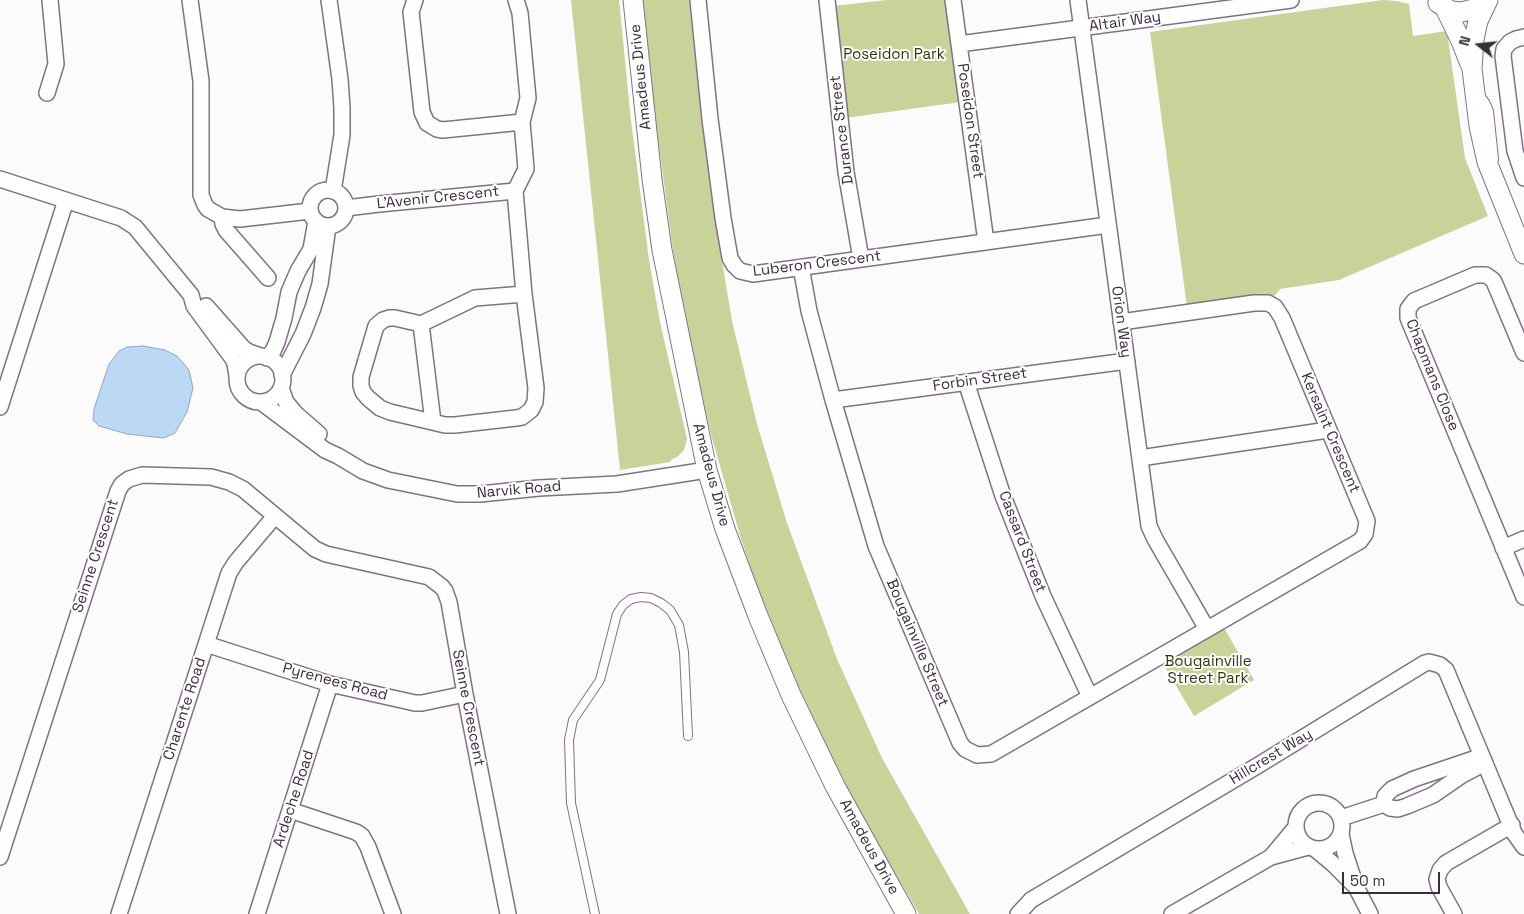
<!DOCTYPE html>
<style>
body{margin:0}
#map{position:relative;width:1524px;height:914px;overflow:hidden;background:#fbfbfb;font-family:"Space Grotesk",sans-serif}
canvas{display:block}
.north{position:absolute;left:1454px;top:20px;width:50px;height:50px;-webkit-text-stroke:4px #fff;paint-order:stroke;rotate:286deg;font-size:14px;font-weight:700;line-height:20px;text-align:center;color:#372e39}
.north::after{content:'';display:block;margin:auto;width:18px;height:22px;background:#372e39;clip-path:polygon(50% 0,100% 100%,50% 72%,0 100%)}
.scale{position:absolute;left:1342px;top:872px;width:98px;height:22px;box-sizing:border-box;border:2px solid #372e39;border-top:0;padding-left:6px;font-size:15px;line-height:18px;white-space:nowrap;color:#372e39;-webkit-text-stroke:4px #fff;paint-order:stroke}
</style>
<div id="map">
<canvas width="1524" height="914"></canvas>
<div class="north">N</div>
<div class="scale">50 m</div>
</div>
<script>
const g = document.querySelector('canvas').getContext('2d');
g.lineJoin = 'round';
function fill(path, color) { g.fillStyle = color; g.fill(path, 'evenodd'); }
const poly = rows => new Path2D(rows.map(r => 'M' + r).join(''));
function trace(path, color, width, dash) { g.strokeStyle = color; g.lineWidth = width; g.lineCap = dash ? 'butt' : 'round'; g.setLineDash(dash || []); g.stroke(path); }
function write(font, color, halo, rows, align = 'center') {
  g.font = font + ' "Space Grotesk",sans-serif'; g.lineWidth = 4; g.setLineDash([]); g.textBaseline = 'middle'; g.strokeStyle = halo; g.fillStyle = color; for (const [text, x, y, turn = 0] of rows) {
    g.save(); g.translate(x, y); g.rotate((+turn || 0) * Math.PI / 180); g.textAlign = isNaN(turn) ? turn : align; if (halo) g.strokeText(text, 0, 0); g.fillText(text, 0, 0); g.restore();
  }
}
fill(poly([
 [571,0,619,0,631,121,649,260,660,322,687,439,684,450,677,457,672,459,670,462,620,470],
 [643,0,689,0,701,117,712,202,732,321,757,424,787,523,837,659,882,758,970,914,919,914,875,839,832,759,796,681,757,586,741,539,712,438,699,386,676,273,656,123],
 [887,0,947,0,961,102,845,118,834,6],
 [1383,0,1396,1,1409,4,1413,36,1447,31,1465,158,1488,216,1339,280,1280,289,1272,299,1187,307,1150,32],
 [1223,626,1254,680,1194,716,1162,662]
]), '#c8d39a');
const water = poly([
 [143,346,165,350,177,356,189,370,193,388,187,412,175,433,164,438,127,434,99,426,93,420,94,409,109,364,119,351,127,347,143,346]
]);
fill(water, '#bcd8f4');
trace(water, '#94a5bc', 1);
const service = poly([
 [1480,96,1485,102,1489,111,1494,159],
 [595,914,571,803,569,740,573,720,600,680,617,614,623,605,631,599,641,597,651,598,661,603,670,610,679,625,684,652,688,736]
]);
const minor = poly([
 [190,0,201,81,201,195,205,205,208,209,222,217,240,219,310,211],
 [329,0,340,79,342,108,342,135,333,191],
 [415,0,411,12,422,112,427,123,437,129,443,130,522,122],
 [698,0,710,119,723,218,730,258,734,265,740,271,753,274,1108,225],
 [827,0,846,172,861,259],
 [953,0,986,242],
 [1078,0,1149,526,1155,539,1207,629],
 [1524,37,1516,39,1510,42,1504,49,1503,56,1515,151,1524,178],
 [959,44,1291,0],
 [47,93,56,64,50,0],
 [0,179,121,218,135,227,191,295,194,306,233,359,235,364,237,376],
 '310 208a18 18 0 1 1 36 0a18 18 0 1 1-36 0Z',
 [515,191,524,294,536,388,535,402,531,410,522,417,516,418,455,425,445,425,390,412,380,408,368,398,363,392,361,386,361,377,376,326,383,320,389,318,395,318,421,324,475,298,524,294],
 [346,208,379,204,515,191,526,169,522,122,528,98,520,13,516,0],
 [222,217,223,224,226,230,268,278],
 [801,267,809,311,833,400,876,546,960,743,965,749,977,755,991,754,1360,541,1365,534,1367,521,1282,318,1275,307,1268,303,1254,303,1121,322],
 [206,306,244,349,249,352,261,356],
 [421,324,433,422],
 [1524,353,1495,284,1493,280,1486,275,1475,275,1414,301,1408,309,1408,318,1524,597],
 '237 379a23 23 0 1 1 46 0a23 23 0 1 1-46 0Z',
 [267,358,273,351,277,342,284,318,289,292,298,271,311,249,316,221],
 [282,375,303,334,313,308,320,284,328,226],
 [966,382,1003,496,1043,596,1090,697],
 [281,388,286,402,296,414,319,434],
 [833,400,1127,361],
 [261,402,325,450,338,456,363,471,388,480,457,494,480,494,539,488,617,484,707,470],
 [0,407,66,200],
 [1140,458,1328,430],
 [1503,548,1524,539],
 [206,644,330,684,415,703,422,703,465,694],
 '1296 826a23 23 0 1 1 46 0a23 23 0 1 1-46 0Z',
 [1384,804,1390,808,1398,809,1407,806,1433,795,1462,775,1485,763],
 [1384,804,1385,796,1392,789,1414,779,1482,756],
 [290,810,356,832,362,836,368,847,393,914],
 [1341,818,1384,804],
 [1341,834,1345,853,1356,887,1370,914],
 [1315,849,1332,863,1353,884],
 [0,857,118,491,122,484,129,479,142,475,211,477,229,482,243,489,315,549,326,554,429,577,442,587,445,591,449,602,465,694,508,914],
 [1271,857,1296,827],
 [119,914,229,573,236,562,275,516],
 [257,914,330,684],
 [1018,914,1031,900,1257,766,1425,663,1429,662,1440,665,1446,670,1514,833,1524,847],
 [1172,914,1271,857,1308,847],
 [1454,914,1439,887,1437,879,1440,870,1446,863,1512,825]
]);
const tertiary = poly([
 [633,0,652,179,662,250,707,470,725,529,758,616,791,695,835,786,906,914],
 [1488,0,1478,21,1474,39,1472,69,1479,126,1487,162,1524,254],
 [1438,3,1451,11,1462,12,1473,9,1483,4,1486,0],
 [1445,8,1461,41,1470,64]
]);
trace(service, '#846f88', 10);
trace(minor, '#846f88', 18);
trace(tertiary, '#846f88', 21);
trace(service, '#fff', 8);
trace(minor, '#fff', 15);
trace(tertiary, '#fff', 19);
write('15px', '#372e39', '#fff', [
 ["Altair Way",1125,22,-8],
 ["Amadeus Drive",641,77,-96],
 ["Poseidon Street",970,121,82],
 ["Durance Street",842,130,-97],
 ["L'Avenir Crescent",438,198,-6],
 ["Luberon Crescent",817,264,-7],
 ["Orion Way",1121,322,82],
 ["Chapmans Close",1432,375,68],
 ["Forbin Street",980,380,-8],
 ["Kersaint Crescent",1330,433,67],
 ["Amadeus Drive",711,475,75],
 ["Narvik Road",519,490,-5],
 ["Cassard Street",1022,542,69],
 ["Seinne Crescent",96,556,-72],
 ["Bougainville Street",917,643,67],
 ["Pyrenees Road",335,682,15],
 ["Seinne Crescent",468,708,79],
 ["Charente Road",185,709,-72],
 ["Hillcrest Way",1271,757,-31],
 ["Ardeche Road",294,799,-72],
 ["Amadeus Drive",869,847,61]
]);
write('15px', '#30360c', '#fff', [
 ["Poseidon Park",894,55],
 ["Bougainville",1208,662],
 ["Street Park",1208,679]
]);
</script>
